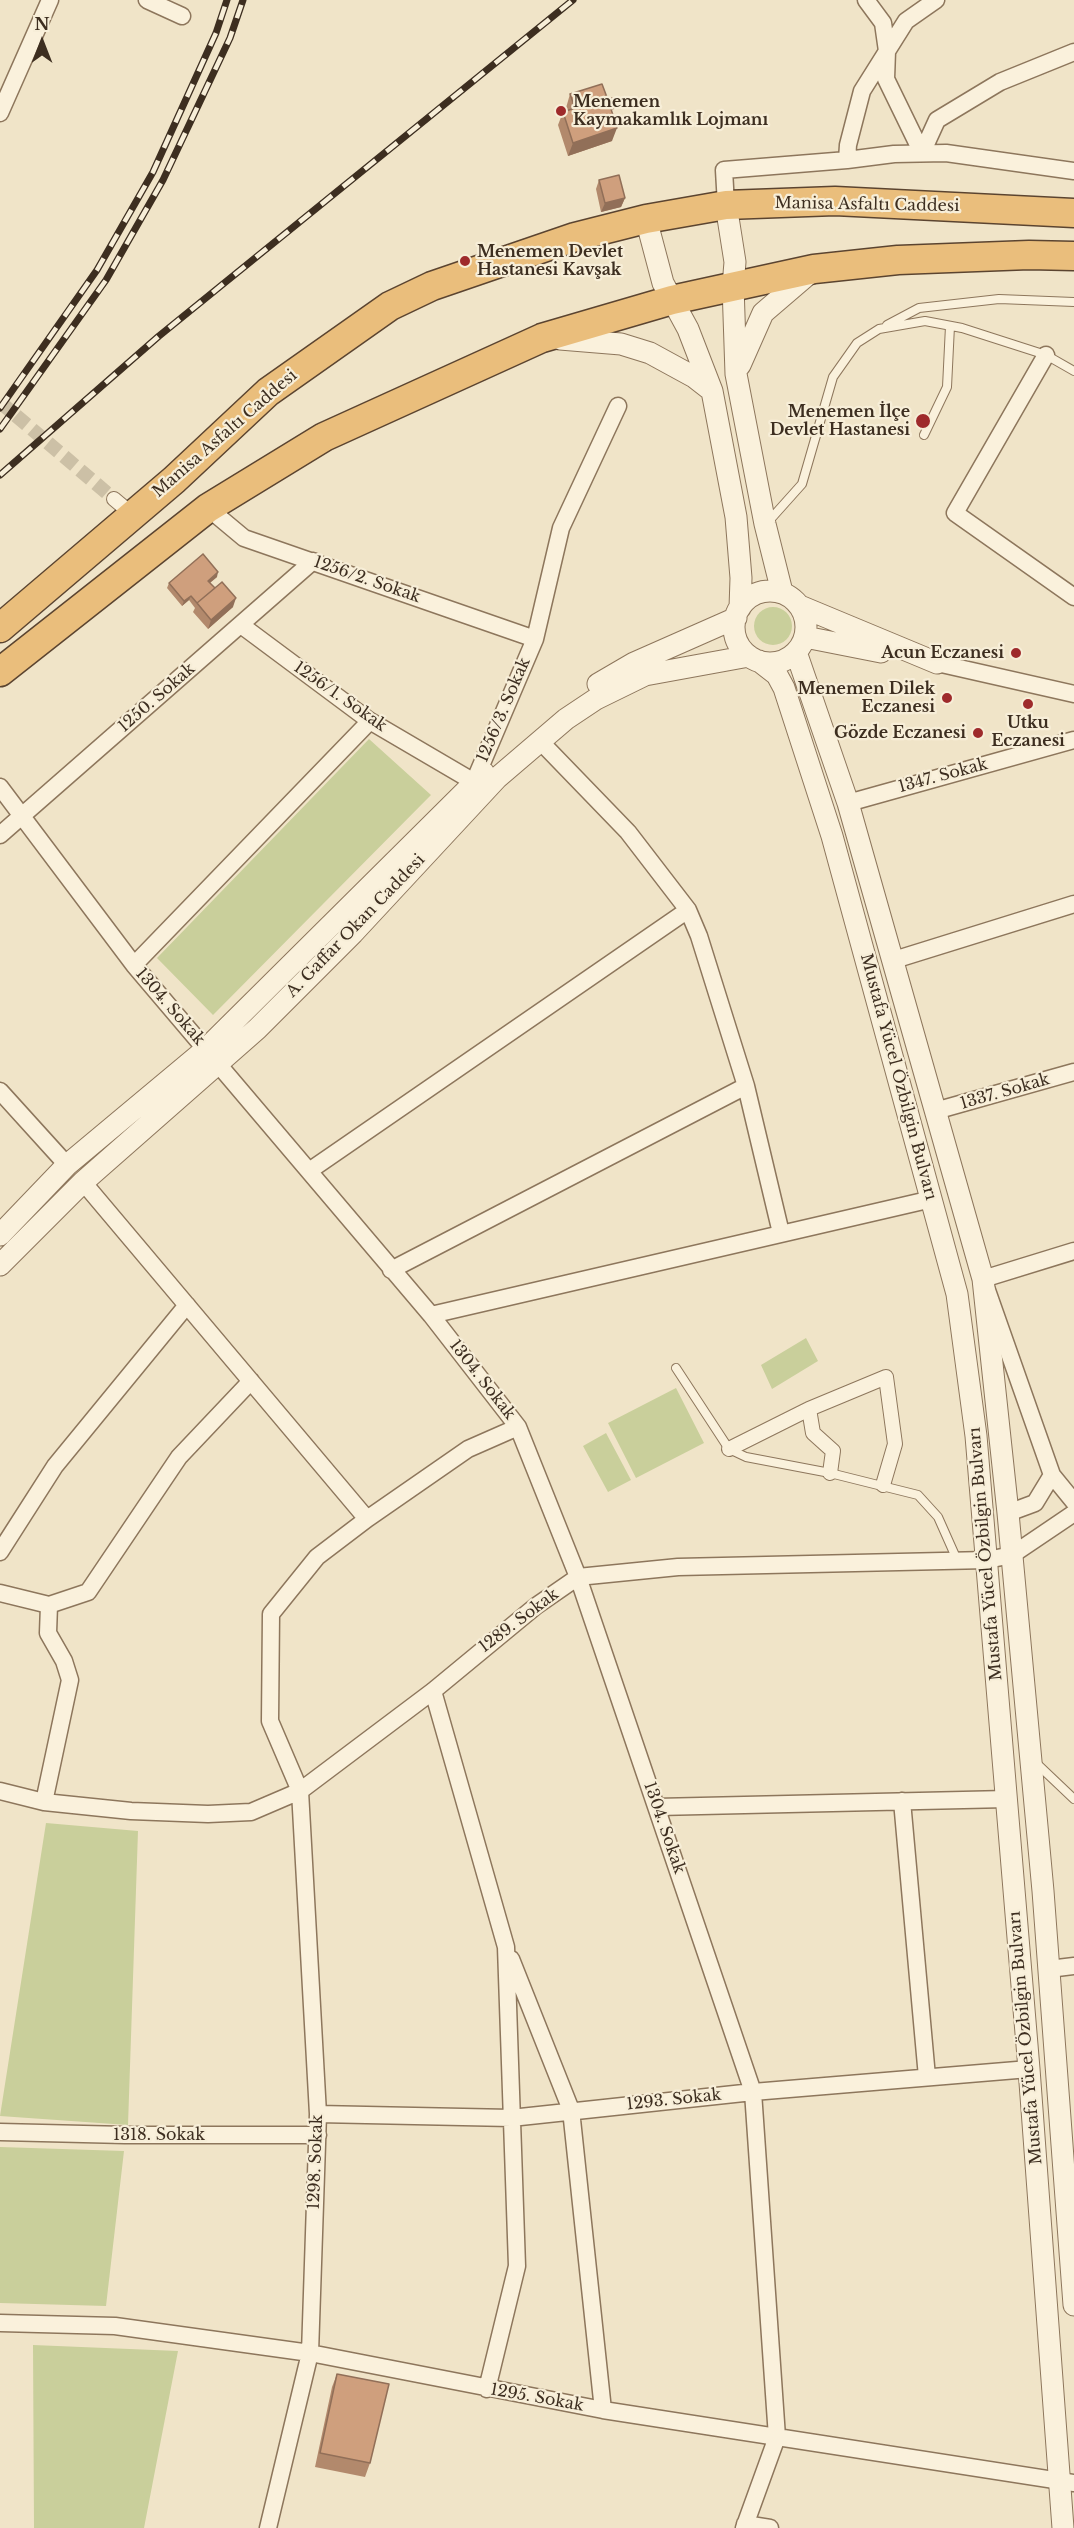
<!DOCTYPE html>
<meta charset="utf-8">
<style>
body{margin:0}
#map{position:relative;width:1074px;height:2528px;overflow:hidden;background:#f0e4c8;font-family:"Libre Baskerville",serif}
canvas{display:block}
.north{position:absolute;left:12px;top:12px;width:60px;height:60px;-webkit-text-stroke:4px #f7eed8;paint-order:stroke;rotate:0deg;font-size:16px;font-weight:700;line-height:24px;text-align:center;color:#3d2e20}
.north::after{content:'';display:block;margin:auto;width:21px;height:27px;background:#3d2e20;clip-path:polygon(50% 0,100% 100%,50% 72%,0 100%)}
</style>
<div id="map">
<canvas width="1074" height="2528"></canvas>
<div class="north">N</div>
</div>
<script>
const g = document.querySelector('canvas').getContext('2d');
g.lineJoin = 'round';
function fill(path, color) { g.fillStyle = color; g.fill(path, 'evenodd'); }
const poly = rows => new Path2D(rows.map(r => 'M' + r).join(''));
function trace(path, color, width, dash) { g.strokeStyle = color; g.lineWidth = width; g.lineCap = dash ? 'butt' : 'round'; g.setLineDash(dash || []); g.stroke(path); }
function write(font, color, halo, rows, align = 'center') {
  g.font = font + ' "Libre Baskerville",serif'; g.lineWidth = 4.5; g.setLineDash([]); g.textBaseline = 'middle'; g.strokeStyle = halo; g.fillStyle = color; for (const [text, x, y, turn = 0] of rows) {
    g.save(); g.translate(x, y); g.rotate((+turn || 0) * Math.PI / 180); g.textAlign = isNaN(turn) ? turn : align; if (halo) g.strokeText(text, 0, 0); g.fillText(text, 0, 0); g.restore();
  }
}
fill(poly([
 '754 626a19 19 0 1 1 38 0a19 19 0 1 1-38 0Z',
 [369,739,431,795,213,1015,157,958],
 [806,1338,818,1361,772,1389,761,1365],
 [676,1388,704,1443,636,1478,608,1423],
 [606,1433,631,1480,608,1492,583,1446],
 [46,1823,138,1831,128,2125,0,2116],
 [0,2147,124,2151,106,2306,0,2303],
 [33,2345,178,2351,144,2528,34,2528]
]), '#c9cf9b');
trace(poly([
 [0,402,114,499]
]), '#ccc0a6', 14, [14, 7]);
const service = poly([
 [887,325,919,308,999,299,1074,302],
 [924,435,947,387,950,326],
 [768,522,802,484,833,377,857,343,879,329,925,321,962,328,1046,355,1074,371],
 [676,1368,729,1449,746,1457,830,1473,918,1495,938,1517,958,1562],
 [1035,1762,1074,1799]
]);
const pedestrian = poly([
 [114,499,133,515],
 [809,1409,813,1433,833,1451,830,1473],
 [729,1449,809,1409,886,1377,895,1444,883,1485]
]);
const minor = poly([
 [147,0,182,16],
 [866,0,883,23,887,51,886,79,922,153],
 [0,113,50,0],
 [922,153,937,120,1000,82,1074,52],
 [847,160,894,154,946,153,1074,171],
 [726,205,724,170,847,160,848,145,862,91,906,21,936,0],
 [1046,355,955,513,1074,597],
 [208,508,244,538,535,639],
 [241,625,370,721,474,782,535,639,561,528,618,406],
 [937,663,1074,694],
 [540,741,628,832,688,910,699,936,746,1086,781,1233],
 [0,787,134,965,431,1315,518,1427,578,1577,753,2092,777,2437,744,2528],
 [848,803,1074,740],
 [0,835,313,561],
 [894,960,1074,904],
 [134,965,370,721],
 [0,1091,67,1165],
 [935,1111,1074,1072],
 [309,1171,688,910],
 [83,1182,367,1519],
 [1074,1251,983,1279,1052,1475,1074,1502],
 [391,1270,746,1086],
 [431,1315,932,1199],
 [1008,1513,1035,1503,1052,1475],
 [0,1552,55,1466,187,1305],
 [0,1593,49,1605,48,1633,64,1661,70,1680,44,1802],
 [49,1605,88,1592,179,1457,251,1381],
 [433,1691,506,1947,517,2266,487,2389],
 [0,1791,44,1802,131,1811,208,1814,251,1812,300,1791,433,1691,536,1606,578,1577,678,1567,987,1560,1012,1555,1074,1513],
 [902,1801,927,2077],
 [657,1807,1007,1799],
 [511,1959,571,2110,603,2410],
 [1049,1969,1074,1966],
 [318,2114,511,2118,753,2092,1029,2069],
 [0,2132,125,2135,318,2135],
 [0,2323,115,2326,310,2353,603,2410,1074,2483],
 [745,2524,770,2528],
 [268,2528,310,2353,318,2114,300,1791,270,1721,271,1614,317,1557,367,1519,468,1449,518,1427]
]);
const tertiary = poly([
 [726,205,735,262,733,286,736,374,765,524,782,592],
 [646,219,663,283,688,329,712,391,736,517,741,578,740,608],
 [560,339,621,344,650,353,694,377,712,391],
 [740,365,763,313,812,271],
 '734 627a36 36 0 1 1 72 0a36 36 0 1 1-72 0Z',
 [800,606,937,663],
 [805,637,881,652],
 [796,652,848,803,983,1279,1008,1513,1043,1891,1074,2305],
 [759,661,777,675,784,688,832,836,957,1294,976,1436,1029,2069,1063,2528],
 [598,684,634,663,736,618],
 [0,1235,67,1165,206,1049,484,773],
 [0,1265,83,1182,257,1029,353,933,497,778,566,719,596,699,645,675,749,656]
]);
const trunk = poly([
 [0,628,174,480,268,392,390,306,432,286,575,237,646,219,726,205,835,201,1074,213],
 [0,672,208,508,324,437,542,338,672,300,814,269,898,260,1029,255,1074,256]
]);
trace(service, '#8d765c', 10);
trace(pedestrian, '#8d765c', 16);
trace(minor, '#8d765c', 19);
trace(tertiary, '#8d765c', 23);
trace(trunk, '#5b4430', 31);
trace(service, '#faf1dc', 8);
trace(pedestrian, '#faf1dc', 14);
trace(minor, '#faf1dc', 16);
trace(tertiary, '#faf1dc', 21);
trace(trunk, '#eabe7c', 28);
const rail = poly([
 [0,408,97,270,153,172,216,33,227,0],
 [0,429,106,280,163,180,230,38,243,0],
 [0,475,159,336,573,0]
]);
trace(rail, '#3d2e20', 7);
trace(rail, '#f7eed8', 4.5, [14]);
fill(poly([
 [570,94,613,115,612,141,568,156,558,125,563,112,566,110,566,108],
 [599,180,625,198,621,207,601,212,596,189],
 [217,577,210,583,233,607,208,629,193,612,195,608,189,600,182,606,167,588,169,583],
 [337,2374,370,2463,365,2477,315,2467,332,2387]
]), '#b2896c');
fill(poly([
 [617,128,612,141,568,156,573,143],
 [625,198,621,207,601,212,605,203],
 [218,572,217,577,207,585,208,581],
 [191,596,189,600,182,606,184,601],
 [236,598,233,607,208,629,211,620]
]), '#916f58');
const building = poly([
 [602,84,608,100,612,98,615,108,611,109,617,128,573,143,563,112,575,108,570,94,602,84],
 [619,175,625,198,605,203,599,180,619,175],
 [203,554,218,572,208,581,215,588,197,603,191,596,184,601,169,583,203,554],
 [222,582,236,598,211,620,197,603,222,582],
 [337,2374,389,2384,370,2463,320,2453,337,2374]
]);
fill(building, '#cf9f7d');
trace(building, '#916f58', 1.5);
for (const [x, y, r, color] of [
 [561,111,6,"#9e2a2b"],
 [465,261,6,"#9e2a2b"],
 [923,421,8,"#9e2a2b"],
 [1016,653,6,"#9e2a2b"],
 [947,698,6,"#9e2a2b"],
 [1028,704,6,"#9e2a2b"],
 [978,733,6,"#9e2a2b"]
]) { const dot = new Path2D(); dot.arc(x, y, r, 0, 2 * Math.PI); g.fillStyle = color; g.fill(dot); trace(dot, '#f7eed8', 2); }
write('bold 16px', '#3d2e20', '#f7eed8', [
 ["Menemen",573,102,"left"],
 ["Kaymakamlık Lojmanı",573,120,"left"],
 ["Menemen Devlet",477,252,"left"],
 ["Hastanesi Kavşak",477,270,"left"],
 ["Menemen İlçe",910,412],
 ["Devlet Hastanesi",910,430],
 ["Acun Eczanesi",1004,653],
 ["Menemen Dilek",935,689],
 ["Eczanesi",935,707],
 ["Utku",1028,723,"center"],
 ["Eczanesi",1028,741,"center"],
 ["Gözde Eczanesi",966,733]
], 'right');
write('16px', '#3d2e20', '#f7eed8', [
 ["Manisa Asfaltı Caddesi",867,205,1],
 ["Manisa Asfaltı Caddesi",225,434,-41],
 ["1256/2. Sokak",367,580,19],
 ["1256/1. Sokak",340,697,35],
 ["1250. Sokak",157,698,-41],
 ["1256/3. Sokak",504,710,-67],
 ["1347. Sokak",943,776,-15],
 ["A. Gaffar Okan Caddesi",356,926,-46],
 ["1304. Sokak",170,1007,49],
 ["Mustafa Yücel Özbilgin Bulvarı",898,1077,75],
 ["1337. Sokak",1005,1092,-16],
 ["1304. Sokak",482,1380,52],
 ["Mustafa Yücel Özbilgin Bulvarı",986,1554,-95],
 ["1289. Sokak",519,1621,-37],
 ["1304. Sokak",664,1828,71],
 ["Mustafa Yücel Özbilgin Bulvarı",1026,2038,-95],
 ["1293. Sokak",674,2100,-6],
 ["1318. Sokak",159,2135],
 ["1298. Sokak",316,2162,-88],
 ["1295. Sokak",537,2398,10]
]);
</script>
